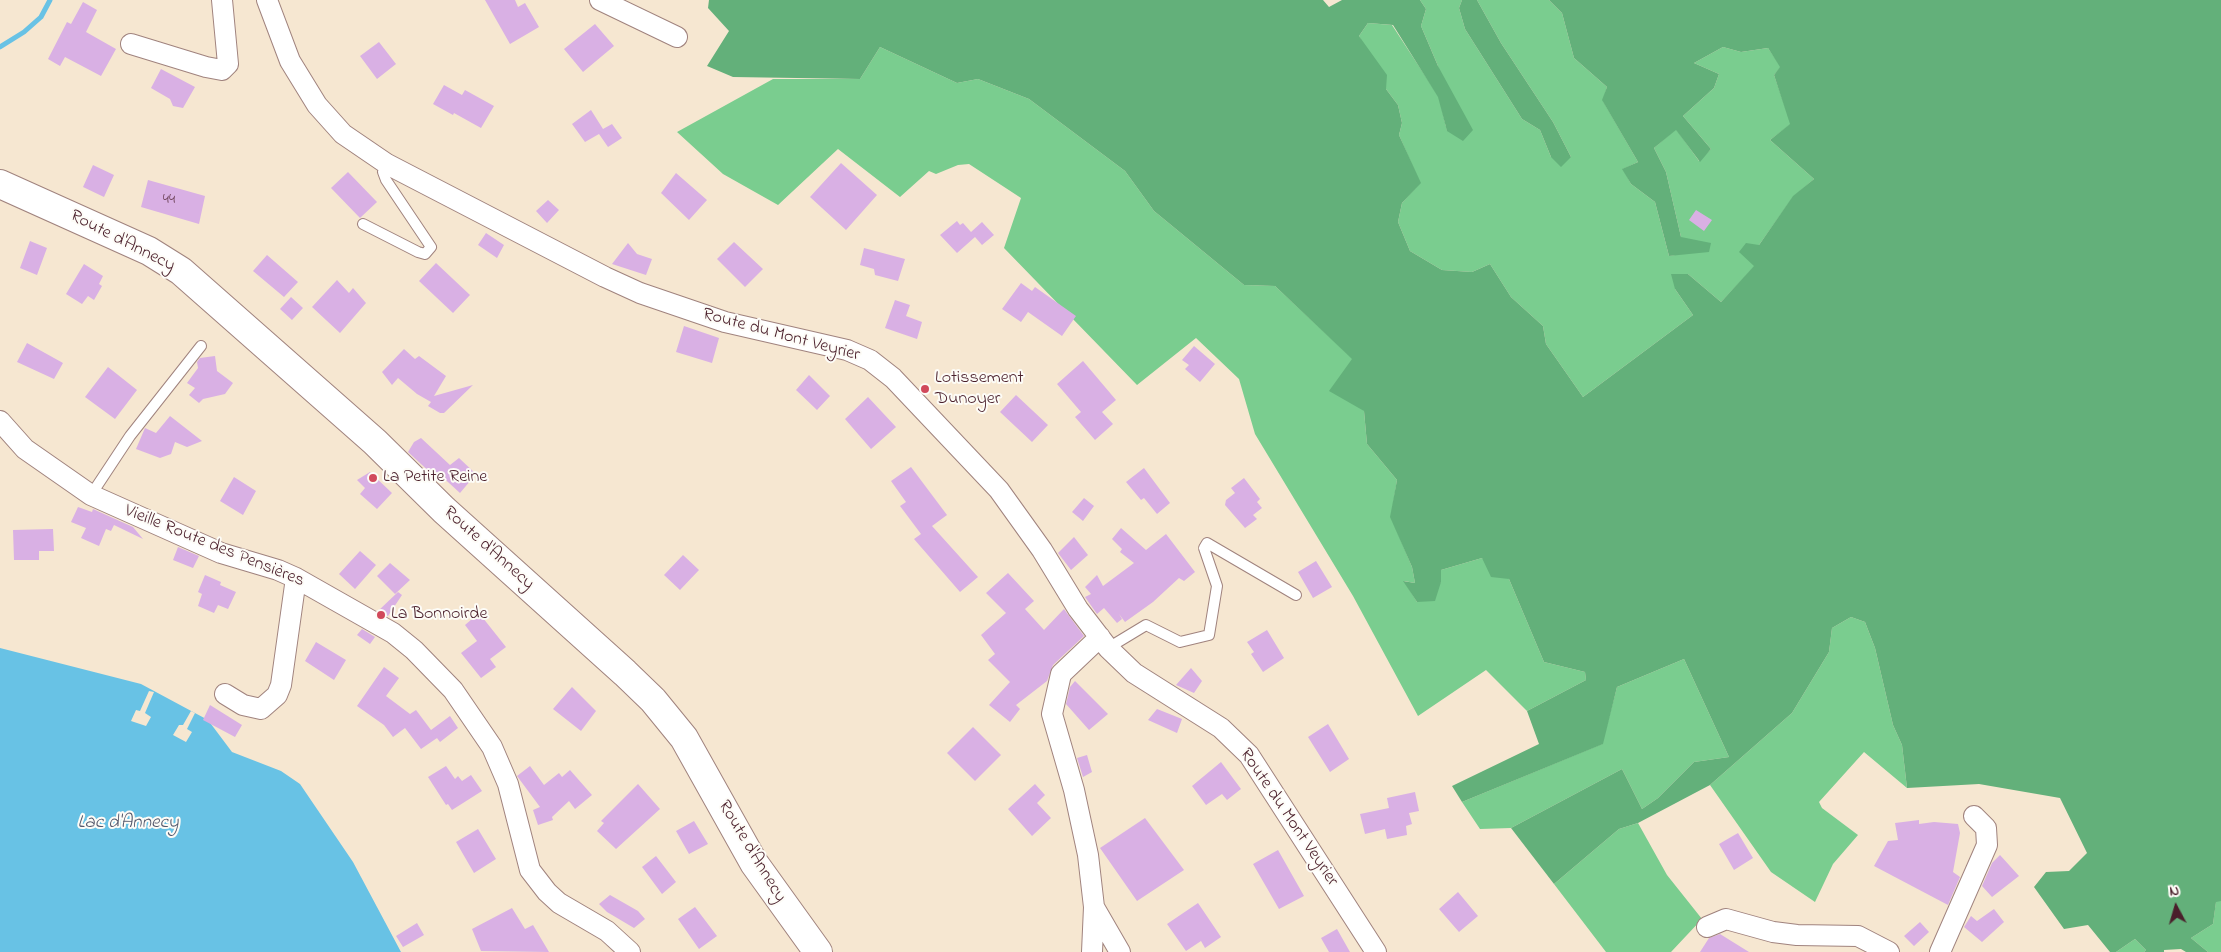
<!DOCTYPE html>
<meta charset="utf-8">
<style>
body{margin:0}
#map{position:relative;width:2221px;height:952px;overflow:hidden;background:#f6e7d1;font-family:"Indie Flower",sans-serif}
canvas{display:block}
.north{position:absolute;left:2151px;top:882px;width:50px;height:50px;-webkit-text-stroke:4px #fdfcf7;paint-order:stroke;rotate:354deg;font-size:14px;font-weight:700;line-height:20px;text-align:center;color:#4a1f2b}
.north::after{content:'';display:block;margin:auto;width:18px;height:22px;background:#4a1f2b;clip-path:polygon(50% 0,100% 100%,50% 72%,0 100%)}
</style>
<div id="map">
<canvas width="2221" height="952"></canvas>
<div class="north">N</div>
</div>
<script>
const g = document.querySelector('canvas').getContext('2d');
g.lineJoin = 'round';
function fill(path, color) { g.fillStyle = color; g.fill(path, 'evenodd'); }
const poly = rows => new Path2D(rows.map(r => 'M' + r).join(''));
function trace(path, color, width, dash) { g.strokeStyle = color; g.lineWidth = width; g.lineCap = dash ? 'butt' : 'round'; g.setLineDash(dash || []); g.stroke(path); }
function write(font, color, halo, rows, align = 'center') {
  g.font = font + ' "Indie Flower",sans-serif'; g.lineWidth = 4; g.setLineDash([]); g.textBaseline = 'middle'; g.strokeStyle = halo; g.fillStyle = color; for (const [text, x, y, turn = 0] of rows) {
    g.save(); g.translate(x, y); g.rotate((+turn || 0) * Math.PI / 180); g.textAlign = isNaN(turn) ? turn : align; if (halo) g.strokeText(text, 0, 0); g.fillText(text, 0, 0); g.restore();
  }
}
fill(poly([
 [1420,0,1462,0,1459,8,1465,29,1522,119,1540,130,1551,157,1571,157,1553,122,1501,43,1477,0,1549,0,1562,13,1574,58,1607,87,1603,101,1638,162,1623,169,1631,184,1655,202,1669,256,1687,253,1681,237,1666,172,1654,148,1676,129,1699,161,1711,149,1683,116,1714,88,1719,74,1694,63,1723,47,1741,52,1768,48,1781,67,1774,75,1791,124,1770,140,1814,179,1793,197,1759,245,1755,266,1721,302,1688,274,1675,289,1693,315,1583,397,1546,344,1543,326,1511,297,1490,264,1472,272,1442,270,1410,251,1398,222,1402,203,1420,183,1399,135,1402,123,1398,105,1386,89,1359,36,1368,23,1392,25,1439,97,1447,131,1438,66,1421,26,1426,9],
 [880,47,957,83,978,79,1029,99,1125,171,1154,211,1244,285,1275,286,1353,359,1364,411,1367,444,1397,480,1391,517,1412,567,1415,583,1404,581,1417,602,1441,582,1441,570,1482,558,1509,579,1544,662,1585,672,1586,680,1527,711,1486,670,1418,716,1353,596,1255,434,1239,379,1196,338,1137,385,1004,248,1021,198,969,164,958,165,936,174,929,171,900,197,838,149,778,205,723,174,677,132,773,79,860,79],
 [1851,617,1865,622,1875,648,1893,725,1902,745,1907,788,1864,752,1819,802,1822,808,1858,835,1833,864,1815,902,1771,872,1710,785,1792,713,1829,652,1832,628],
 [1684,659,1729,757,1694,762,1658,798,1642,809,1622,769,1511,828,1480,829,1462,802,1602,744,1617,687],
 [1638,823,1667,875,1702,919,1671,952,1606,952,1554,884,1619,829],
 [2216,901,2221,901,2221,952,2208,952,2191,938,2213,924],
 [2135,939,2146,950,2144,952,2116,952]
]), '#7acd8f');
fill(poly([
 [709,0,1323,0,1329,7,1342,0,1420,0,1426,9,1421,26,1438,66,1473,130,1463,141,1447,131,1438,97,1393,25,1368,23,1359,36,1387,75,1386,89,1398,105,1402,123,1399,135,1421,183,1402,203,1398,222,1410,251,1442,270,1472,272,1490,264,1511,297,1543,326,1546,344,1583,397,1693,315,1675,289,1671,274,1688,274,1721,302,1754,266,1739,252,1746,243,1759,245,1793,196,1814,179,1770,140,1790,124,1774,75,1780,67,1768,48,1741,52,1723,47,1694,63,1719,74,1714,88,1683,116,1711,149,1700,162,1676,130,1654,148,1666,172,1681,237,1711,243,1709,252,1669,256,1655,202,1631,184,1622,169,1638,162,1602,100,1607,87,1574,58,1562,13,1549,0,2221,0,2221,901,2216,902,2213,924,2191,938,2208,952,2186,952,2181,949,2164,950,2164,952,2144,952,2146,950,2135,939,2116,952,2110,952,2088,925,2064,929,2034,887,2046,872,2069,871,2087,853,2060,798,1979,784,1907,788,1902,745,1893,725,1875,648,1865,622,1851,617,1832,628,1829,652,1792,713,1710,785,1638,823,1619,829,1554,884,1511,828,1622,769,1642,809,1658,798,1694,762,1729,757,1684,659,1617,687,1603,744,1462,802,1452,786,1539,744,1527,711,1586,680,1585,672,1544,662,1509,579,1491,577,1482,558,1441,570,1441,582,1435,601,1417,602,1403,581,1415,583,1412,567,1390,517,1397,480,1367,444,1364,411,1329,391,1352,359,1275,286,1244,285,1154,211,1125,171,1029,99,978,79,957,83,880,47,860,79,733,77,707,66,729,31,708,8],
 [1462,0,1477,0,1501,43,1553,122,1571,157,1561,167,1551,157,1540,130,1522,119,1465,29,1459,8]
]), '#63b07a');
fill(poly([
 [0,648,141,684,208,720,232,752,281,771,300,784,353,862,401,952,0,952]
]), '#68c2e5');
fill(poly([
 [149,691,154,692,145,713,151,717,146,726,131,721,136,710,140,711],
 [191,711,195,713,187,729,192,732,186,742,173,735,179,725,183,725]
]), '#f6e7d1');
trace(poly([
 [0,47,24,32,41,17,50,0]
]), '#68c2e5', 5);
fill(poly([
 [485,0,515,0,518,7,525,3,539,27,510,44],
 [83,2,97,10,86,32,116,49,101,76,65,57,60,66,48,59,67,22,71,24],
 [595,24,614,46,583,72,564,49],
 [379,42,396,64,377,79,360,56],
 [161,69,195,87,183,108,173,106,170,99,151,88],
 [444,85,462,95,465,90,494,106,481,128,454,113,453,115,433,104],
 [591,110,603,129,612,124,622,138,608,147,599,134,585,142,572,124],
 [841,163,877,195,846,230,810,197],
 [93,165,114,175,104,197,83,187],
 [348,172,377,202,360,218,331,188],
 [676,173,707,200,689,220,661,193],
 [148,180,205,196,199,224,141,207],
 [548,200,559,210,547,223,536,211],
 [1696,210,1712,220,1704,231,1689,220],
 [957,221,960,225,963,223,971,232,982,222,994,235,982,245,975,237,957,253,940,235],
 [486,233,504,245,497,258,478,245],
 [30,241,47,248,37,275,20,268],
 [734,242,763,269,745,287,717,259],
 [628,243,637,254,652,259,646,275,612,264],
 [864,248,905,259,898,281,875,275,874,269,860,265],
 [267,255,298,282,284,297,253,271],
 [436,263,470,295,453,313,419,281],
 [84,264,103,276,99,284,102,286,94,300,88,296,82,304,66,294],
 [337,280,349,293,353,288,366,303,340,333,312,307],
 [1021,283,1032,291,1035,287,1076,316,1062,336,1028,312,1021,322,1002,309],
 [291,297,303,308,292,320,280,309],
 [895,300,910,305,906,316,922,322,917,339,885,328],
 [684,326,719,338,712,363,676,352],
 [27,343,63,363,54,379,17,362],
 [1194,346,1215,364,1200,382,1185,369,1189,365,1182,360],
 [404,349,415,359,419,356,446,376,434,396,473,385,444,413,440,413,428,406,431,402,417,394,398,378,392,385,382,372],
 [215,356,217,371,233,383,225,394,203,399,199,403,189,395,195,388,187,383,198,368,197,362,200,358],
 [1083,361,1116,400,1102,412,1113,424,1095,440,1075,417,1081,412,1057,384],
 [108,367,137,390,115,419,85,397],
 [809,375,830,396,817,410,796,390],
 [1016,395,1048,425,1032,442,1000,412],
 [868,397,896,427,871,449,845,419],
 [170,416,202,441,187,447,175,442,171,454,160,458,136,449,145,428,156,433],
 [421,438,450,465,459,458,476,474,460,493,437,472,434,476,408,452,414,442],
 [911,467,947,515,932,526,978,577,960,592,914,539,921,534,900,506,906,502,891,481],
 [1144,468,1170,503,1157,514,1144,498,1141,500,1126,482],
 [370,472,392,493,377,509,360,494,365,488,357,480],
 [234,477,256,491,243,515,220,501],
 [1244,478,1260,499,1257,502,1262,508,1253,515,1257,519,1245,528,1225,505,1226,500,1235,493,1231,488],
 [1084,498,1094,506,1083,521,1072,512],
 [78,507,92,512,93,509,133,527,143,539,114,525,111,531,106,529,99,546,81,538,86,528,71,522],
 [1121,528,1146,550,1166,534,1195,572,1184,581,1179,578,1153,602,1125,622,1119,614,1122,619,1117,623,1104,608,1097,614,1085,597,1091,594,1085,587,1097,575,1103,586,1134,563,1120,552,1122,549,1112,539],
 [53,529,54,551,39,551,39,560,14,560,13,530],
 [1074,537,1088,555,1071,570,1058,553],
 [178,547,199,556,193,568,173,560],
 [360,551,376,565,355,589,339,574],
 [683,555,699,570,680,590,664,575],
 [1316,561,1332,587,1313,598,1298,572],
 [390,563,410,580,395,594,377,576],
 [1008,573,1034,601,1025,609,1044,630,1064,609,1084,636,1053,665,1047,681,1016,705,1020,709,1010,722,989,705,1010,682,988,660,995,654,981,635,1006,613,986,593],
 [205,575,221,582,220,585,236,592,228,609,218,605,214,613,198,606,202,594,198,592],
 [398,592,402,595,388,616,378,611],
 [479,613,506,647,490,659,496,667,481,678,461,653,477,641,465,625],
 [362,629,375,637,370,644,357,635],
 [1267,630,1284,658,1263,672,1251,654,1254,652,1247,642],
 [316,642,346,660,334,680,305,661],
 [384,667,399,678,386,696,410,714,416,710,437,738,421,749,405,728,393,737,384,725,357,706],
 [1191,668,1202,681,1194,693,1176,685],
 [1075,681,1108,714,1089,730,1066,704,1070,687],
 [572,687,596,711,581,731,553,709],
 [210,705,242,725,235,737,203,720],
 [1157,709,1182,719,1177,733,1148,720],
 [450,716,458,728,440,742,431,730],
 [1328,724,1349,759,1330,772,1308,737],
 [973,727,1001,755,975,781,947,753],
 [1087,755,1092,772,1083,777,1077,758],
 [1221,762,1241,789,1227,800,1222,794,1206,805,1192,786],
 [446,766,455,779,458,776,462,781,471,775,482,791,452,810,448,804,446,805,428,777],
 [530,766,544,785,559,773,562,777,570,770,592,795,575,809,569,801,552,817,553,820,538,825,533,810,540,807,517,776],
 [638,784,660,809,616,849,597,831,604,823,601,821],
 [1035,784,1045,795,1037,803,1051,818,1032,836,1008,809],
 [1415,792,1419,811,1409,813,1412,824,1406,826,1407,835,1387,839,1385,829,1365,834,1360,814,1389,808,1387,798],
 [1145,818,1184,870,1137,901,1100,848],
 [1919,820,1919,824,1934,822,1958,824,1960,833,1953,872,1960,877,1948,905,1874,866,1888,841,1898,840,1895,823],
 [694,821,708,844,689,854,676,831],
 [478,829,496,859,474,873,456,842],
 [1738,833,1753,858,1734,870,1719,844],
 [1278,850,1304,896,1279,909,1253,864],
 [2000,855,2019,876,1992,897,1982,886,1992,863],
 [656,856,676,882,662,894,642,867],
 [1458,892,1478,916,1459,932,1439,909],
 [610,895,638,911,645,919,634,928,607,912,599,904],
 [1198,903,1221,937,1205,948,1201,941,1186,951,1167,924],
 [695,907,717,936,699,949,678,919],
 [512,908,525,929,533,925,549,952,481,951,472,929],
 [1994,909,2004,922,1982,942,1964,927,1971,916,1977,921],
 [1920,922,1929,932,1914,946,1904,936],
 [417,923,424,935,403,947,396,936],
 [1337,929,1350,952,1329,952,1321,938],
 [1720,934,1749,952,1700,952,1709,938]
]), '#d9b0e4');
const lane = poly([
 [363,224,418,252,425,254,431,247,386,180,383,172,387,164],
 [91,495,130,436,201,346],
 [1108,648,1146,625,1180,642,1209,635,1217,586,1204,548,1207,543,1296,595]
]);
const street = poly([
 [267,0,290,61,317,105,343,134,387,164,605,277,640,293,725,322,847,350,870,360,893,378,999,490,1042,550,1078,609,1108,648,1134,673,1221,728,1249,755,1376,952],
 [600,0,677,37],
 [131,44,206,67,222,70,228,64,222,0],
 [0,421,25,449,91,495,221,553,278,570,296,578,393,633,414,650,453,690,492,747,508,784,530,870,547,892,559,903,607,931,630,952],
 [225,694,243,705,261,709,277,695,281,685,296,578],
 [1094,907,1120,952],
 [1707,927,1726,919,1773,932,1797,935,1858,936,1889,952],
 [1092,952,1094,907,1088,855,1074,790,1052,714,1061,674,1100,637],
 [1940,952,1987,845,1986,828,1974,816]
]);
const secondary = poly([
 [0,184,149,251,181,271,375,442,444,510,625,673,653,700,684,738,754,863,818,952]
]);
trace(lane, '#a0837e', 12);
trace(street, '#a0837e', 22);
trace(secondary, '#a0837e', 30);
trace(lane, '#fff', 10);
trace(street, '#fff', 20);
trace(secondary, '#fff', 28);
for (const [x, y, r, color] of [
 [925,389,5,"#d1495b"],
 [373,478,5,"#d1495b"],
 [381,615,5,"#d1495b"]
]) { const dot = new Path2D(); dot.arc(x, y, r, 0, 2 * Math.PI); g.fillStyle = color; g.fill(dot); trace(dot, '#fdfcf7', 2); }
write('15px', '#6e4359', null, [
 ["44",169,201]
]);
write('18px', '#4a1f2b', '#fdfcf7', [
 ["Route d'Annecy",122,242,27],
 ["Route du Mont Veyrier",781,336,15],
 ["Vieille Route des Pensières",214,547,22],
 ["Route d'Annecy",488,549,42],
 ["Route du Mont Veyrier",1288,818,56],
 ["Route d'Annecy",751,852,59]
]);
write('18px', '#4a1f2b', '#fdfcf7', [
 ["Lotissement",935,379],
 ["Dunoyer",935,400],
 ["La Petite Reine",383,478],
 ["La Bonnoirde",391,615]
], 'left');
write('italic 19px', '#54586c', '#fdfcf7', [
 ["Lac d'Annecy",128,824]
]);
</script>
